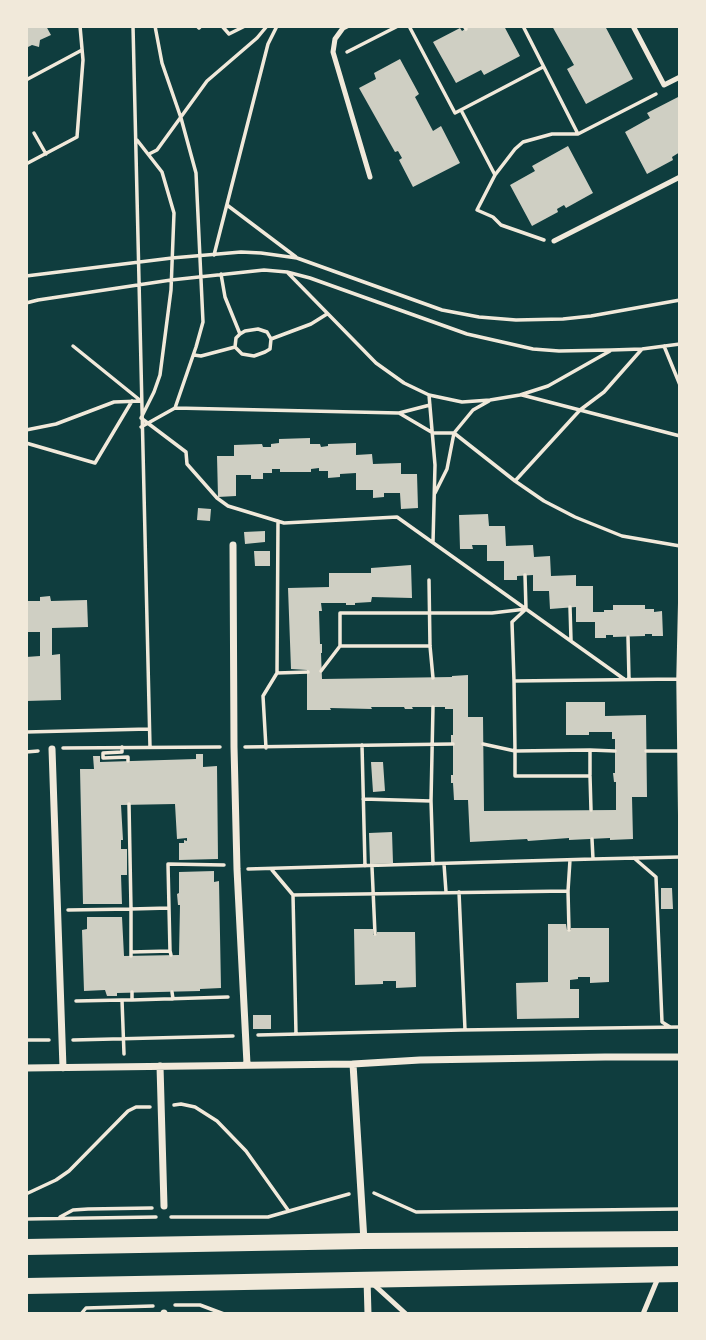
<!DOCTYPE html>
<style>
body{margin:0}
#map{position:relative;width:706px;height:1340px;overflow:hidden;background:#0f3d3e;font-family:"Alegreya Sans",sans-serif}
canvas{display:block}
.frame{position:absolute;inset:0;border:28px solid #f1e9da;pointer-events:none}
</style>
<div id="map">
<canvas width="706" height="1340"></canvas>
<div class="frame"></div>
</div>
<script>
const g = document.querySelector('canvas').getContext('2d');
g.lineJoin = 'round';
function fill(path, color) { g.fillStyle = color; g.fill(path, 'evenodd'); }
const poly = rows => new Path2D(rows.map(r => 'M' + r).join(''));
function trace(path, color, width, dash) { g.strokeStyle = color; g.lineWidth = width; g.lineCap = dash ? 'butt' : 'round'; g.setLineDash(dash || []); g.stroke(path); }
fill(poly([
 [26,26,46,26,51,35,40,40,39,47,32,45,26,48],
 [470,26,504,26,520,56,484,75,481,70,456,83,433,42,460,28,462,31],
 [552,26,605,26,633,79,586,104,567,69,574,65],
 [400,59,419,94,415,97,433,131,441,126,460,163,413,187,399,160,402,158,398,151,395,152,359,88,376,79,374,73],
 [680,96,680,152,672,157,673,160,647,174,625,132,650,118,647,113],
 [568,146,593,193,566,208,564,205,557,209,558,212,532,226,510,185,535,171,532,166],
 [310,438,310,444,320,444,321,447,328,446,328,444,356,443,356,455,372,454,373,464,401,463,401,474,417,474,418,508,401,509,400,493,384,493,384,497,373,498,373,490,356,490,356,473,340,474,340,477,328,478,328,471,319,471,319,468,311,469,311,472,280,472,280,469,272,469,272,473,263,473,263,479,251,479,251,475,236,475,236,496,218,497,217,456,234,456,234,445,262,444,263,447,271,447,271,444,279,443,279,439],
 [198,508,211,509,210,521,197,520],
 [488,514,489,526,505,526,506,546,533,545,534,557,550,556,551,576,576,575,576,586,593,586,593,612,604,612,604,610,613,610,613,605,645,605,645,609,654,609,654,612,662,611,663,636,652,636,652,634,645,634,645,636,613,637,613,635,606,635,606,638,595,638,595,622,576,622,576,607,550,609,549,591,533,591,533,575,517,576,517,580,504,580,504,561,487,561,487,545,472,545,473,549,460,549,459,515],
 [265,531,265,542,245,544,244,532],
 [254,551,270,551,270,566,255,566],
 [411,565,412,598,372,597,371,602,355,603,355,605,346,605,346,603,321,603,322,611,319,611,320,644,322,644,322,653,321,653,322,679,452,677,452,676,468,675,468,717,483,717,484,811,616,810,616,782,614,782,613,773,615,773,615,739,612,739,612,732,589,732,589,735,566,735,566,702,605,702,605,716,646,715,647,797,632,797,633,839,610,840,610,838,569,840,569,838,528,841,527,839,470,842,468,800,454,800,453,783,451,783,451,775,453,775,453,744,451,743,451,735,453,735,453,709,445,709,445,707,412,707,413,709,405,709,404,707,371,707,372,709,330,708,331,710,307,710,307,670,291,669,288,588,329,587,329,573,371,573,371,568],
 [50,596,51,601,87,600,88,627,52,628,52,655,60,654,61,700,26,701,26,657,40,656,40,632,26,632,26,601,40,601,40,597],
 [196,754,203,754,203,767,217,766,218,859,179,860,179,843,184,843,184,840,187,841,187,838,177,839,175,804,121,805,123,840,121,840,121,849,127,849,127,875,121,875,122,904,83,904,80,769,94,769,93,756,100,756,100,762,196,759],
 [371,762,383,762,385,791,373,792],
 [392,832,393,863,370,864,369,833],
 [214,871,214,882,219,881,221,988,200,989,200,991,117,993,117,996,107,996,105,990,84,991,82,930,87,929,87,917,122,917,124,956,179,955,180,905,178,905,177,894,179,893,179,872],
 [661,888,672,888,673,909,661,909],
 [548,924,566,924,567,930,571,930,571,928,609,928,609,982,590,983,590,977,578,977,578,979,570,980,570,989,579,989,579,1018,517,1019,516,983,548,982],
 [354,929,373,929,373,935,377,934,377,932,415,932,416,987,396,988,396,981,383,981,383,984,355,985],
 [253,1015,271,1015,271,1029,253,1029]
]), '#cfcfc3');
trace(poly([
 [133,26,150,747],
 [197,26,199,28,201,26],
 [222,26,229,34,245,26],
 [409,26,455,113,543,67],
 [464,26,466,29],
 [523,26,578,134,656,94],
 [347,52,398,26],
 [26,80,82,50],
 [461,110,495,175,477,210,493,217,501,225,544,240],
 [34,133,46,154],
 [137,140,162,172,174,213,171,290,160,375,154,392,141,418,186,452,187,464,217,498,228,506,284,523,397,517,624,679],
 [149,154,157,150,207,81,257,38,267,26],
 [26,164,77,137,83,60,80,26],
 [495,175,515,149,523,142,552,134,578,134],
 [227,205,296,257],
 [214,255,268,44,277,26],
 [288,273,376,363,404,383,429,395,462,402,490,400,520,395,548,386,610,351],
 [221,274,225,297,240,334,236,338,235,347,242,354,254,356,265,352,270,349,271,339,311,324,327,314],
 [26,276,172,258,241,252,261,253,297,258,442,310,479,317,516,320,563,319,591,316,680,300],
 [26,303,38,300,171,280,264,270,287,272,310,278,467,334,533,349,559,351,611,350,642,349,680,344],
 [240,334,245,331,258,329,267,332,271,339],
 [664,346,680,385],
 [194,355,201,356,235,347],
 [429,395,435,465,433,542],
 [522,395,680,436],
 [175,408,399,413,433,433,454,433,515,481,544,501,575,517,622,536,680,546],
 [399,413,430,405],
 [141,427,175,408,196,347,203,322,196,173,181,118,162,63,155,26],
 [26,430,56,424,114,402,141,401,73,346],
 [26,443,95,463,132,401],
 [515,481,580,410,604,392,642,349],
 [435,493,447,469,454,433,473,410,489,401],
 [525,575,526,609],
 [429,580,430,646,433,678],
 [570,607,571,640],
 [628,637,629,679],
 [340,646,340,613,492,613,526,609,512,622,514,681],
 [321,671,340,646,430,646],
 [277,673,278,521],
 [678,679,680,592],
 [26,732,149,729],
 [483,744,515,751,514,681,678,679,680,835],
 [362,745,365,866],
 [122,747,122,752,103,753,103,758,128,757,128,761],
 [245,747,453,744],
 [63,748,220,747],
 [266,748,263,696,277,673,308,672],
 [590,750,515,751,515,776,590,776,591,810],
 [646,751,680,751],
 [26,752,38,751],
 [590,775,590,750,615,751],
 [363,799,431,801,433,707],
 [431,801,433,864],
 [129,804,131,909,169,908,170,951],
 [592,839,593,859,680,857],
 [634,858,656,877,662,1022,670,1027],
 [444,864,446,892],
 [372,867,375,934],
 [248,869,593,859],
 [272,870,293,895],
 [568,891,570,860],
 [459,892,465,1030],
 [169,908,168,864,224,865],
 [68,910,131,909,131,952],
 [131,956,131,952,170,951,171,955],
 [172,992,173,999],
 [122,1000,132,1000,132,992],
 [132,1000,228,997],
 [76,1001,122,1000,124,1054],
 [296,1034,293,895,568,891,569,930],
 [258,1035,461,1030,680,1027],
 [26,1040,49,1040],
 [73,1040,233,1036],
 [174,1105,181,1104,195,1107,217,1121,246,1151,288,1210],
 [374,1193,416,1212,680,1209],
 [26,1194,56,1180,69,1171,128,1111,136,1107,150,1107],
 [60,1217,73,1210,88,1209,152,1208],
 [171,1217,268,1217,349,1194],
 [26,1219,156,1217],
 [175,1305,200,1305,224,1314],
 [81,1314,86,1308,153,1306]
]), '#f1e9da', 3.5);
trace(poly([
 [347,26,343,28,335,39,333,52,370,177],
 [633,26,664,85,680,77],
 [554,241,680,177],
 [372,1283,406,1314],
 [643,1314,658,1278]
]), '#f1e9da', 5);
trace(poly([
 [233,545,234,747,237,869,247,1064],
 [52,749,63,1068],
 [353,1064,364,1241],
 [160,1066,164,1206],
 [26,1068,353,1064,420,1060,605,1057,680,1057],
 [367,1279,368,1314],
 [164,1314,164,1313]
]), '#f1e9da', 7);
trace(poly([
 [26,1247,364,1241,680,1239],
 [26,1286,680,1274]
]), '#f1e9da', 16);
</script>
